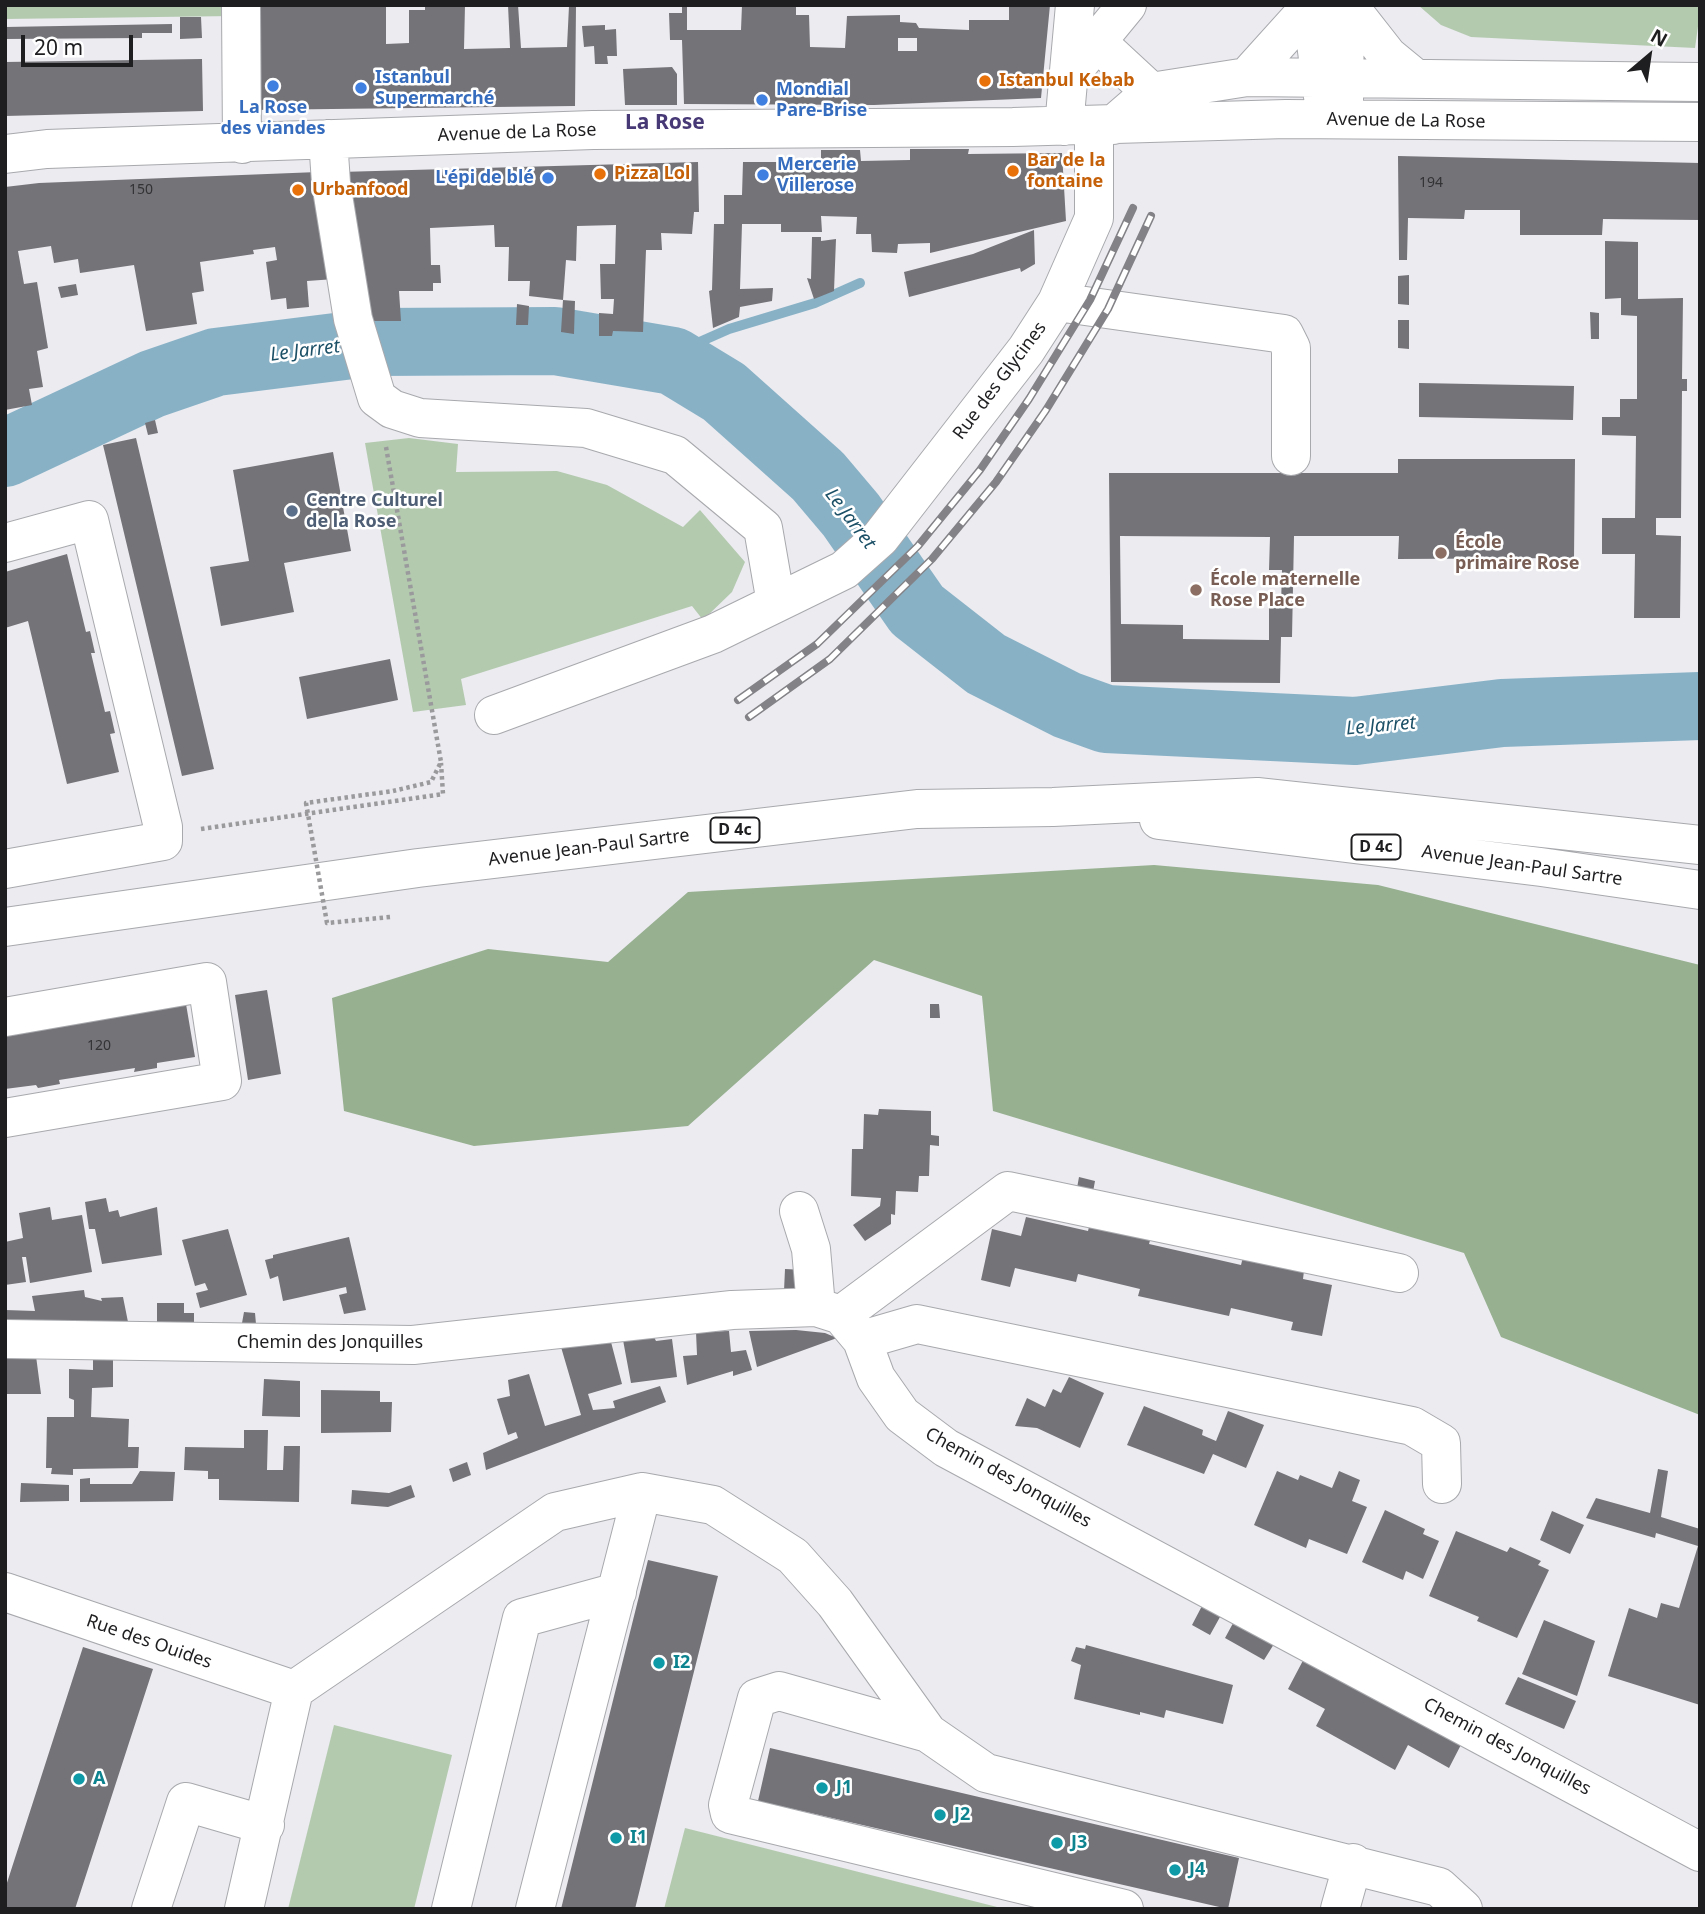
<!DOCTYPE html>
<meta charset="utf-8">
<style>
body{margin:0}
#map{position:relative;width:1705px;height:1914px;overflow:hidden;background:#ebebf0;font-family:"Noto Sans",sans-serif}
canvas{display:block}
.frame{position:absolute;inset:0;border:7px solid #1e1e20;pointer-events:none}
.north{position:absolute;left:1614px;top:21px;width:70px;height:70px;-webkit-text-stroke:5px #fff;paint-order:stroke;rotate:29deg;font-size:19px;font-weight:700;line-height:28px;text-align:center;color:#1e1e20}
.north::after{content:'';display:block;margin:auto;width:24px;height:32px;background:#1e1e20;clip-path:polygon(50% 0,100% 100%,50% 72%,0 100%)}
.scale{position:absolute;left:21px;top:35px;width:112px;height:32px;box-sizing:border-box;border:4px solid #1e1e20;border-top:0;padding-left:9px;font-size:21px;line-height:24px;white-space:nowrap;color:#1e1e20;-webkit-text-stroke:5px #fff;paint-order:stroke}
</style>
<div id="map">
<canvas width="1705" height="1914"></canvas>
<div class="frame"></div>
<div class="north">N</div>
<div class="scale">20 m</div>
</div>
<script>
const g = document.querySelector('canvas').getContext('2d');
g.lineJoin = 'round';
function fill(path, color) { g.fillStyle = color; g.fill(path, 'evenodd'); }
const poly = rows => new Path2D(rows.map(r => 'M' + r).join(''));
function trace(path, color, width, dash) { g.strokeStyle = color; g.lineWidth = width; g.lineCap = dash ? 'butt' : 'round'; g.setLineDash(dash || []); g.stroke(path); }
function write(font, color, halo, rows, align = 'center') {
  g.font = font + ' "Noto Sans",sans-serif'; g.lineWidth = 5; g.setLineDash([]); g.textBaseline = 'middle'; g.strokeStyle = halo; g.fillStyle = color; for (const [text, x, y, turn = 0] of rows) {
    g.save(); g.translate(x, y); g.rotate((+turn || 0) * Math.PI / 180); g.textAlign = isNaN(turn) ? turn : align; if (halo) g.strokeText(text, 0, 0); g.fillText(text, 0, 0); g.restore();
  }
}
fill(poly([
 [5,5,234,5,234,16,5,19],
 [1418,5,1700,5,1700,12,1695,48,1471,37,1441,25],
 [409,438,458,444,456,472,557,471,607,485,683,527,700,510,745,562,732,592,703,620,692,606,461,679,466,705,413,712,365,443],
 [334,1725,452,1755,414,1909,288,1909],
 [685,1828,1005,1909,664,1909]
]), '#b4caaf');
fill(poly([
 [1154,865,1378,885,1700,965,1700,1415,1501,1337,1464,1253,993,1111,982,996,874,960,688,1126,474,1146,344,1111,332,998,488,949,608,962,688,892]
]), '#97b090');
trace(poly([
 [661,359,729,329,815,303,860,283]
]), '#88b1c6', 10);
trace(poly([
 [5,453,152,384,216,362,376,342,555,341,673,361,724,392,818,476,851,515,917,610,986,664,1067,705,1106,719,1355,731,1502,713,1700,706]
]), '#88b1c6', 68);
fill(poly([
 [252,5,386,5,386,44,409,43,409,10,425,10,425,5,465,5,464,49,510,48,508,5,518,5,521,48,567,47,569,6,576,6,575,106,251,110],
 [682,5,687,5,687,30,741,30,742,5,796,5,796,15,809,15,810,47,845,48,847,16,900,15,900,22,916,23,919,28,969,30,969,20,1009,20,1009,5,1050,5,1041,98,874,105,684,104,682,40,670,40,669,13,682,13],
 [898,38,917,38,917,51,898,51],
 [180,17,201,17,202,38,180,39],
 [172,24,172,33,142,33,142,38,5,39,5,27],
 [605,25,605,30,616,29,617,56,607,56,608,64,595,64,594,46,584,47,582,26],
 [202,59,203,111,5,116,5,62],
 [672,67,677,74,677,105,625,105,623,69],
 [910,149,969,149,968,154,1062,153,1066,221,930,253,930,243,898,244,897,253,872,252,871,234,856,234,857,217,821,216,822,232,781,232,781,224,742,224,740,289,773,288,772,301,740,307,739,317,713,328,709,291,712,290,714,224,724,224,724,195,742,195,743,162,821,162,821,150,860,150,861,161,910,160],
 [1398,156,1700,163,1700,220,1603,219,1602,235,1520,235,1520,210,1465,210,1464,219,1408,218,1407,260,1399,260],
 [698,162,699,212,694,212,692,234,661,233,662,250,646,250,643,332,613,331,612,336,599,336,599,313,613,314,614,299,601,299,600,264,615,264,616,225,577,226,576,261,566,260,563,300,575,301,574,334,561,332,563,300,529,296,530,281,508,281,509,247,495,247,494,225,430,228,431,265,440,265,441,283,433,283,433,291,399,291,401,321,364,321,340,172],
 [318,172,335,279,307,281,309,307,287,309,286,298,271,300,266,262,277,260,275,247,253,250,254,254,200,262,204,291,192,293,197,324,146,331,134,265,80,273,78,259,54,263,51,246,18,251,24,284,37,282,48,348,37,351,43,387,29,389,32,405,5,410,5,187,39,183],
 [1034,230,1035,264,1021,272,1020,268,909,297,904,272,973,254],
 [812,237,821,237,821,241,836,239,834,291,814,299,807,278,811,279],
 [1605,241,1638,242,1638,299,1683,298,1682,379,1687,379,1687,391,1682,391,1681,518,1656,518,1656,535,1681,536,1680,618,1634,618,1635,554,1602,554,1602,518,1635,518,1636,436,1602,435,1602,417,1620,417,1620,399,1637,399,1637,316,1621,315,1621,298,1605,299],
 [1409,275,1409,305,1398,304,1398,276],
 [76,284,78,295,61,298,58,287],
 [517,304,529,306,528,325,516,325],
 [1590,312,1599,313,1599,339,1591,339],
 [1398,320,1409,320,1409,349,1398,348],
 [1419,383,1574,386,1573,420,1419,417],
 [155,420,158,433,148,435,145,423],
 [136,438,214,769,182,776,103,445],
 [333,452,351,551,284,563,294,612,221,626,210,567,249,561,233,470],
 [1398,459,1575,459,1574,558,1398,559,1399,536,1294,536,1292,637,1281,637,1280,683,1111,682,1109,473,1398,473],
 [1120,536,1270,537,1269,570,1282,570,1281,605,1269,604,1269,640,1183,639,1183,625,1121,624],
 [67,554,86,632,90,631,95,653,91,653,105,712,110,711,115,733,110,734,119,772,67,784,28,621,5,628,5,572],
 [390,659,398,700,307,719,299,677],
 [267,990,281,1074,248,1080,235,995],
 [186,1004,195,1057,157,1063,157,1068,134,1072,135,1068,59,1080,60,1084,38,1088,36,1085,5,1089,5,1034],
 [930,1004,939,1004,940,1018,930,1018],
 [879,1109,931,1111,931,1135,939,1136,939,1146,930,1145,929,1176,919,1176,918,1192,896,1191,895,1215,891,1214,891,1224,865,1241,853,1225,880,1206,881,1198,851,1196,852,1149,863,1149,864,1114,878,1115],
 [1079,1177,1095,1181,1093,1192,1077,1188],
 [106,1198,109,1212,118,1210,120,1217,157,1207,162,1255,102,1264,95,1229,89,1229,85,1202],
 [50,1207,52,1220,82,1215,92,1272,30,1283,26,1257,22,1257,26,1282,5,1285,5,1242,23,1238,19,1213],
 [1026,1217,1088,1231,1090,1223,1151,1237,1149,1244,1241,1265,1243,1257,1304,1271,1303,1279,1332,1285,1322,1336,1291,1330,1293,1322,1231,1308,1229,1316,1138,1296,1140,1289,1078,1274,1076,1282,1015,1268,1010,1287,981,1280,992,1229,1021,1236],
 [228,1229,247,1295,200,1308,196,1293,208,1290,205,1283,195,1286,182,1240],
 [349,1237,366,1310,344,1314,339,1295,347,1293,346,1287,283,1301,278,1276,270,1279,265,1260,273,1258,273,1255],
 [785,1269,805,1270,804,1292,784,1291],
 [84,1290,85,1297,102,1301,101,1298,123,1297,128,1322,5,1321,5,1310,35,1311,32,1296],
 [157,1303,184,1303,184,1313,194,1313,194,1323,157,1322],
 [244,1312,255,1313,256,1324,242,1323],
 [796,1330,825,1333,837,1338,757,1367,749,1331],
 [729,1331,731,1352,746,1350,752,1370,733,1376,733,1371,687,1385,683,1356,697,1355,696,1332],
 [654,1337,656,1341,672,1339,677,1377,631,1383,623,1340],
 [611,1342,622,1384,588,1394,593,1410,615,1408,613,1401,660,1386,666,1402,486,1470,483,1453,518,1438,516,1432,508,1435,497,1399,510,1396,508,1380,529,1374,545,1426,581,1415,561,1347],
 [5,1356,36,1356,41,1394,5,1394],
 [93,1356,113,1357,113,1387,92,1388,91,1417,129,1419,128,1447,139,1447,138,1468,73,1469,73,1475,51,1474,52,1468,46,1468,47,1417,74,1417,74,1400,69,1398,69,1369,93,1370],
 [1069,1377,1104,1393,1080,1448,1037,1428,1015,1426,1027,1398,1045,1407,1053,1389,1061,1393],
 [264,1379,300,1381,300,1417,262,1416],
 [321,1390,380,1391,380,1402,392,1402,391,1432,321,1433],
 [1144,1406,1203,1430,1202,1435,1216,1441,1228,1411,1264,1425,1246,1468,1213,1454,1204,1474,1127,1445],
 [244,1430,268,1430,267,1470,283,1470,284,1446,300,1446,299,1502,219,1500,219,1479,208,1479,208,1471,184,1470,185,1447,244,1448],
 [467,1462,471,1475,453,1482,449,1469],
 [1658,1469,1668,1471,1661,1517,1700,1529,1700,1705,1608,1676,1629,1608,1657,1618,1661,1603,1679,1608,1698,1546,1656,1533,1655,1538,1586,1518,1596,1498,1650,1513],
 [140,1471,175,1472,173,1501,80,1502,80,1479,90,1478,90,1484,132,1484],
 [1277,1471,1298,1480,1300,1475,1332,1488,1339,1471,1360,1480,1352,1501,1367,1507,1347,1554,1309,1539,1306,1548,1254,1525],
 [21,1483,69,1485,69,1501,20,1502],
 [411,1485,415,1497,388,1507,351,1504,352,1490,389,1493],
 [1385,1510,1425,1529,1423,1534,1439,1541,1423,1579,1406,1571,1403,1580,1362,1562],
 [1552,1511,1584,1525,1570,1554,1540,1540],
 [1456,1531,1507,1552,1510,1547,1541,1561,1538,1565,1549,1570,1517,1638,1477,1621,1479,1617,1429,1596],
 [648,1560,718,1576,670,1767,635,1909,561,1909],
 [1203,1604,1230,1610,1225,1619,1220,1617,1210,1635,1192,1625],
 [1238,1614,1279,1636,1264,1660,1225,1638],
 [1544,1620,1595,1641,1577,1696,1522,1674],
 [1086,1645,1233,1685,1223,1724,1166,1710,1164,1718,1140,1712,1140,1715,1074,1699,1081,1665,1071,1661,1076,1647,1085,1649],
 [83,1647,153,1669,75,1909,5,1909,5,1889],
 [1308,1651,1465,1737,1449,1768,1408,1745,1395,1770,1316,1726,1325,1709,1288,1689],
 [1518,1677,1576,1701,1564,1729,1505,1704],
 [770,1748,1239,1858,1228,1909,758,1801]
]), '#737378');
const minor = poly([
 [241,5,242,144],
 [1311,5,1324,104],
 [1348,5,1388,56,1416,79],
 [1097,42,1151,92],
 [1247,77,1311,6],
 [1067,78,1127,5],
 [1344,103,1345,5],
 [1113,125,1151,92,1247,77,1700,82],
 [1064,126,1075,5],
 [328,139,331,183,353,319,377,398,392,409,420,418,586,428,675,455,763,528,776,603],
 [5,154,47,149,593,130,1013,127,1286,119,1700,122],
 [1057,302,1284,334,1291,348,1291,456],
 [5,543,89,520,163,827,163,841,5,869],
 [494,715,713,634,844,570,880,538,1026,350,1057,302,1094,218,1094,125],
 [5,1017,207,982,222,1081,5,1118],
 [799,1211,811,1249,816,1307],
 [841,1315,1008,1191,1399,1273],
 [5,1339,413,1345,732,1310,816,1307,841,1315,862,1340,876,1378,902,1415,946,1448,1700,1852],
 [862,1340,917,1324,1412,1426,1441,1443,1442,1484],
 [5,1592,294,1690],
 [928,1733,779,1691,757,1698,728,1805,730,1814,1124,1909],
 [151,1909,186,1802,265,1825],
 [244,1909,294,1690,555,1512,642,1492,713,1505,793,1556,835,1603,928,1733,986,1773,1439,1887,1463,1909],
 [451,1909,522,1618,617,1592],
 [535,1909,642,1492],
 [1340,1909,1353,1863]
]);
const major = poly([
 [1159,820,1541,867,1700,890],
 [5,927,418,868,917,809,1053,807,1257,797,1700,845]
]);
trace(minor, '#a8a9ad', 40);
trace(major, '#a8a9ad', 40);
trace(poly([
 [386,447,441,762,431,782,393,791],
 [201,829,443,794,441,763]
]), '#9a9a9d', 4.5, [3.5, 3.5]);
trace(minor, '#fff', 38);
trace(major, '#fff', 38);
const rail = poly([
 [738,700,817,644,918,546,980,470,1029,399,1090,300,1133,208],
 [749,717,830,659,932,559,996,482,1046,410,1108,309,1151,216]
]);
trace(rail, '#838387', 8);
trace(rail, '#fff', 5, [16]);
trace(poly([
 [390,917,327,923,306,803,393,791]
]), '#9a9a9d', 4.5, [3.5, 3.5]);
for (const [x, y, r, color] of [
 [985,81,7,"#e8710a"],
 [273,86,7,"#3f7fe0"],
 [361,88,7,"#3f7fe0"],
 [762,100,7,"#3f7fe0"],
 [1013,171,7,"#e8710a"],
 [600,174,7,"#e8710a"],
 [763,175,7,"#3f7fe0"],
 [548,178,7,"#3f7fe0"],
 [298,190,7,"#e8710a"],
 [292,511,7,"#5c6f8a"],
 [1441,553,7,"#8d6e63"],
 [1196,590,7,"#8d6e63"],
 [659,1663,7,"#0f9aa8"],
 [79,1779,7,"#0f9aa8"],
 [822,1788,7,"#0f9aa8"],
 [940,1815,7,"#0f9aa8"],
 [616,1838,7,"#0f9aa8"],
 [1057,1843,7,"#0f9aa8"],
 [1175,1870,7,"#0f9aa8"]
]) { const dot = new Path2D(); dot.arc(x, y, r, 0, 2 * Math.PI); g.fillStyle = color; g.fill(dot); trace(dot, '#fff', 2.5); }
write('14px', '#333336', null, [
 ["194",1431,183],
 ["150",141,190],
 ["120",99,1046]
]);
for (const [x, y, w] of [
 [735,830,49],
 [1376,847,49]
]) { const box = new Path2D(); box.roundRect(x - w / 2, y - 12.5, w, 25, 5); g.fillStyle = '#fff'; g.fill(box); trace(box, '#1e1e20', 2); }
write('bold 16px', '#1e1e20', null, [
 ["D 4c",735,830],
 ["D 4c",1376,847]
]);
write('bold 18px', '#366cbe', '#fff', [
 ["Istanbul",375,78],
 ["Supermarché",375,99],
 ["Mondial",776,90],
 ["Pare-Brise",776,111],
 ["La Rose",273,108,"center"],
 ["des viandes",273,129,"center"],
 ["Mercerie",777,165],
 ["Villerose",777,186],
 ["L'épi de blé",534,178,"right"]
], 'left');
write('bold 18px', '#c56008', '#fff', [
 ["Istanbul Kebab",999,81],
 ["Bar de la",1027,161],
 ["fontaine",1027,182],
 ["Pizza Lol",614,174],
 ["Urbanfood",312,190]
], 'left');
write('18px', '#1e1e20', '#fff', [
 ["Avenue de La Rose",1406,121,1],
 ["Avenue de La Rose",517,133,-2],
 ["Rue des Glycines",1000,381,-53],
 ["Avenue Jean-Paul Sartre",589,848,-7],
 ["Avenue Jean-Paul Sartre",1522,866,8],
 ["Chemin des Jonquilles",330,1343],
 ["Chemin des Jonquilles",1008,1478,29],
 ["Rue des Ouides",149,1642,19],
 ["Chemin des Jonquilles",1507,1747,28]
]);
write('bold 18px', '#4e5e75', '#fff', [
 ["Centre Culturel",306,501],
 ["de la Rose",306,522]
], 'left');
write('bold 18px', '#785e54', '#fff', [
 ["École",1455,543],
 ["primaire Rose",1455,564],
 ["École maternelle",1210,580],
 ["Rose Place",1210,601]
], 'left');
write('bold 18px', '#0d838f', '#fff', [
 ["I2",673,1663],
 ["A",93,1779],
 ["J1",836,1788],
 ["J2",954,1815],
 ["I1",630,1838],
 ["J3",1071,1843],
 ["J4",1189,1870]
], 'left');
write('italic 19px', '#1b5067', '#fff', [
 ["Le Jarret",305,351,-7],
 ["Le Jarret",850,519,53],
 ["Le Jarret",1381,726,-5]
]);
write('bold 21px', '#473975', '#fff', [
 ["La Rose",665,123]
]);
</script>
